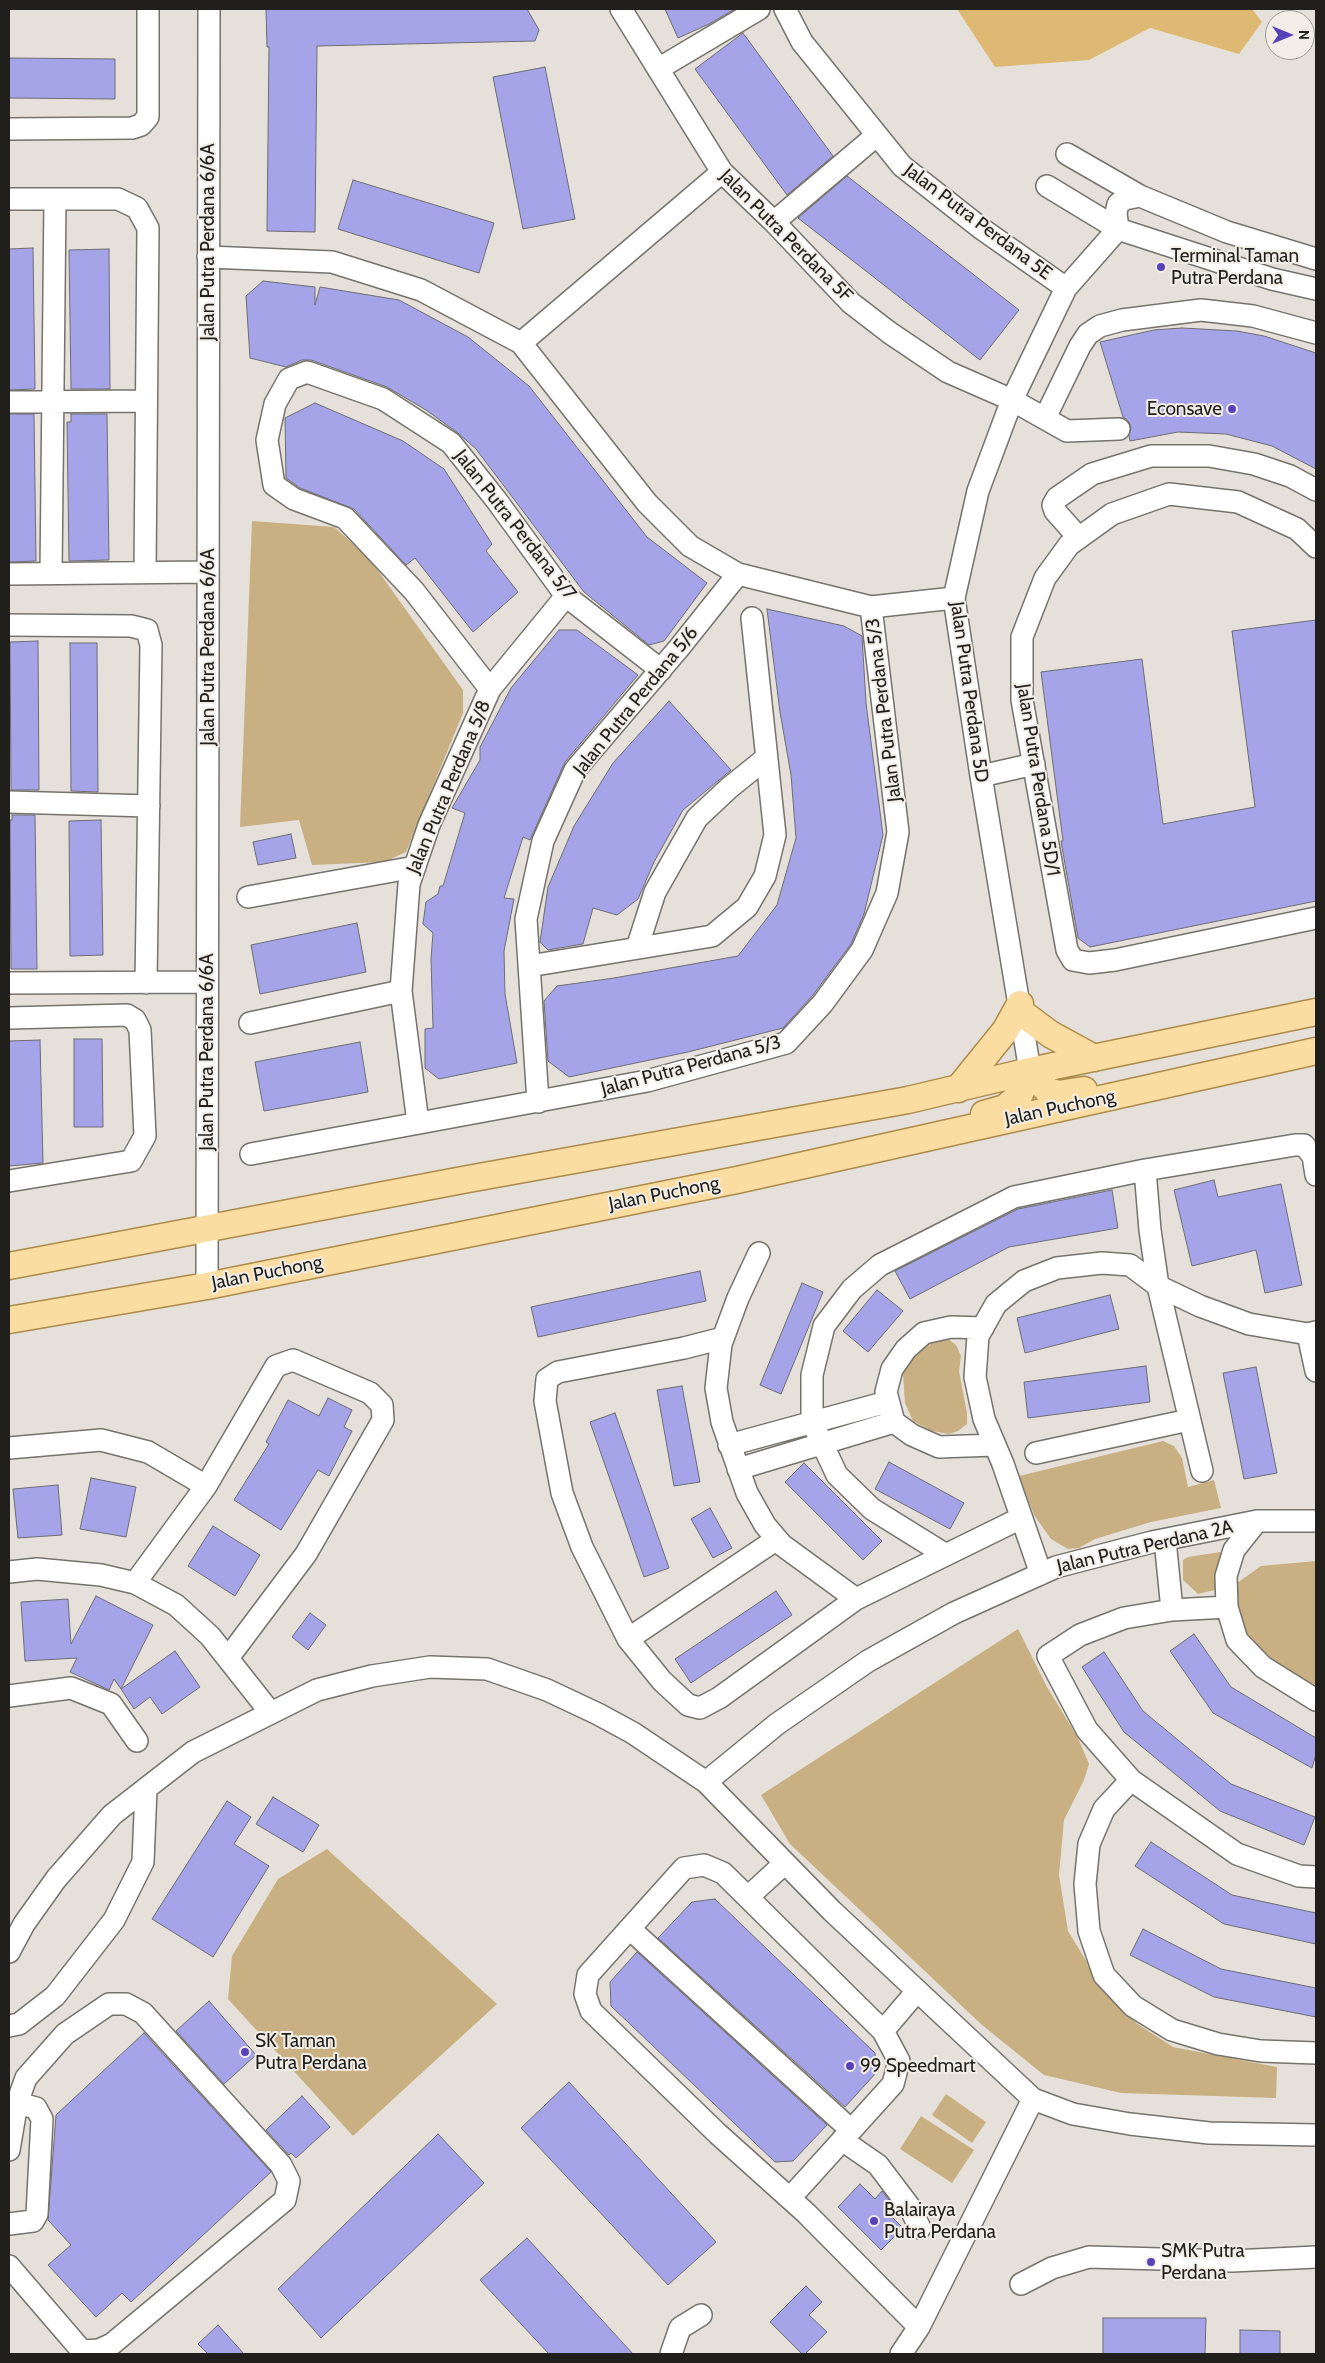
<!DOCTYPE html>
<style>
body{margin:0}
#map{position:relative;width:1325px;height:2363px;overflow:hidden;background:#e5e1da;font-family:Cabin,sans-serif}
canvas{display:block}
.frame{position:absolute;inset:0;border:10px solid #201f1c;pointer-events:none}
.north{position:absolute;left:1265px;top:10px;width:50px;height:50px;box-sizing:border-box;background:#f2eee7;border:1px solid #9e9b96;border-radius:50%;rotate:90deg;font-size:14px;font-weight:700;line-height:20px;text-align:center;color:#201f1c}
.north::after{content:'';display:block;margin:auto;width:18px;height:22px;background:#5842ba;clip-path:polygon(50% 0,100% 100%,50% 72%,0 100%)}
</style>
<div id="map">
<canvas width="1325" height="2363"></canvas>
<div class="frame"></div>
<div class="north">N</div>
</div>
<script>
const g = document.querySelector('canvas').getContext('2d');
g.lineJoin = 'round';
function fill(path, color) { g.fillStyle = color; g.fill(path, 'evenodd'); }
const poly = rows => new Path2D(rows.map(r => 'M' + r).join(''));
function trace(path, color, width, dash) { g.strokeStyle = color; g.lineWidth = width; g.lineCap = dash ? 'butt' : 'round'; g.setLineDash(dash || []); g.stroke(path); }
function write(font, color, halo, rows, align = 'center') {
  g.font = font + ' Cabin,sans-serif'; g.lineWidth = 4; g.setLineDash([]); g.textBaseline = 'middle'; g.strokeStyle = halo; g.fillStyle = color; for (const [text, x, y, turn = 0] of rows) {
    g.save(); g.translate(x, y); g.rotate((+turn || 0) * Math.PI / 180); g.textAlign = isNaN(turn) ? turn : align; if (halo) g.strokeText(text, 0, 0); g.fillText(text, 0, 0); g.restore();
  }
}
fill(poly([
 [252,521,334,527,369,558,463,690,463,713,406,852,384,862,312,865,299,820,240,827],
 [947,1338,956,1345,961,1356,959,1371,967,1413,967,1424,958,1431,949,1434,932,1431,913,1421,905,1403,903,1374,915,1354,935,1341],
 [1163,1441,1174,1446,1182,1458,1188,1487,1214,1480,1221,1508,1151,1522,1095,1539,1079,1548,1068,1549,1051,1539,1034,1515,1019,1476],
 [1220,1552,1223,1554,1223,1561,1215,1590,1198,1594,1183,1580,1183,1560,1188,1557],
 [1316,1561,1316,1685,1285,1671,1258,1646,1241,1626,1236,1609,1237,1583,1261,1566],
 [1018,1629,1047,1687,1078,1738,1089,1764,1084,1780,1064,1820,1059,1875,1068,1931,1096,1977,1136,2023,1173,2047,1277,2067,1276,2098,1121,2093,1044,2075,982,2025,790,1844,761,1795],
 [327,1849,497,2004,353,2136,228,1999,232,1956,278,1879],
 [946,2094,986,2122,972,2143,932,2115],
 [921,2116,974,2150,952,2183,900,2149]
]), '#c9b082');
fill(poly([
 [957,9,1252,9,1262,22,1239,54,1150,28,1089,60,995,67]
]), '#deb974');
const building = poly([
 [266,9,527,9,539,30,535,41,317,46,315,232,267,231,269,47,267,47,266,9],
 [665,9,735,9,709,24,678,38,665,9],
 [743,33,833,156,787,195,695,69,743,33],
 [9,58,115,59,115,99,9,98,9,58],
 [545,67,575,219,523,229,493,77,545,67],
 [847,176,1019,310,980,360,798,218,847,176],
 [353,180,494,223,479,273,338,229,353,180],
 [33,248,35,389,9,390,9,249,33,248],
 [109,249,110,389,71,389,69,250,109,249],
 [263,281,315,287,315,305,320,287,399,300,468,337,529,386,647,537,707,583,664,641,649,645,584,592,476,449,458,433,426,410,387,387,311,360,302,360,286,367,250,358,246,296,263,281],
 [1182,328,1237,331,1264,336,1316,353,1316,469,1272,446,1226,434,1178,432,1130,441,1129,436,1131,428,1129,422,1123,417,1100,342,1154,330,1182,328],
 [315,403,403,441,444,469,492,544,486,551,518,592,473,632,415,558,406,565,354,509,300,488,286,478,285,418,315,403],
 [9,414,34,414,36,561,9,562,9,414],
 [71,414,107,414,109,560,69,561,67,422,71,422,71,414],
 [767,609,844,626,862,636,866,703,883,835,864,914,851,944,813,995,783,1028,688,1052,569,1077,548,1061,544,1001,557,986,614,978,738,956,777,905,796,838,791,775,780,712,767,609],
 [1316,620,1316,901,1090,947,1078,938,1061,841,1063,841,1041,672,1142,659,1163,824,1255,807,1232,631,1316,620],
 [559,630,577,630,638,675,565,762,530,840,523,837,504,898,514,899,504,951,505,994,517,1063,439,1079,425,1068,425,1029,433,1028,431,959,433,933,423,924,426,902,438,894,440,886,443,886,465,813,452,808,480,760,480,747,511,688,559,630],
 [38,641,39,790,11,790,10,642,38,641],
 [70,643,97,643,98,792,71,791,70,643],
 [669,701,731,770,683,810,654,862,638,899,617,915,593,908,583,944,548,950,540,942,548,887,574,826,613,763,669,701],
 [12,815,35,815,37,969,11,969,10,820,12,820,12,815],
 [101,820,103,955,70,956,69,821,101,820],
 [291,834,296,858,258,865,253,842,291,834],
 [357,923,366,972,260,994,251,945,357,923],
 [74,1039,102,1039,103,1127,74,1127,74,1039],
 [40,1040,43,1163,9,1166,9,1041,40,1040],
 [360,1042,368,1092,264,1111,255,1062,360,1042],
 [1214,1180,1218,1197,1281,1184,1302,1285,1265,1293,1256,1250,1192,1266,1174,1190,1214,1180],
 [1112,1190,1118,1228,1009,1247,910,1299,895,1271,1018,1209,1112,1190],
 [700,1271,706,1301,538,1337,531,1307,700,1271],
 [802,1283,823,1292,781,1394,760,1385,802,1283],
 [877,1290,903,1311,868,1352,843,1331,877,1290],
 [1110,1295,1119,1329,1025,1353,1017,1318,1110,1295],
 [1146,1366,1150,1402,1028,1418,1024,1382,1146,1366],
 [1256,1367,1277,1473,1244,1479,1223,1373,1256,1367],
 [682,1386,700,1482,674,1486,657,1390,682,1386],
 [328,1398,352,1410,344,1427,352,1431,329,1476,318,1470,281,1530,234,1500,269,1444,266,1442,288,1400,319,1416,328,1398],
 [615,1413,669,1568,644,1577,590,1422,615,1413],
 [889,1462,964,1503,950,1529,875,1489,889,1462],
 [804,1463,882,1541,863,1560,785,1482,804,1463],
 [91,1478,136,1487,126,1537,80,1529,91,1478],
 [58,1485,62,1535,18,1538,13,1489,58,1485],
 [710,1508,732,1548,713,1558,691,1519,710,1508],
 [213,1526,260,1555,235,1596,188,1566,213,1526],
 [776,1591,792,1615,691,1683,675,1659,776,1591],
 [96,1596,153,1625,121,1689,114,1679,109,1690,70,1672,77,1658,25,1661,21,1602,68,1599,71,1644,96,1596],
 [310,1613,326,1625,308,1650,292,1637,310,1613],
 [1194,1634,1231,1687,1316,1738,1316,1754,1312,1768,1213,1713,1170,1651,1194,1634],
 [175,1651,200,1687,162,1714,150,1697,134,1709,121,1689,175,1651],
 [1104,1652,1143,1711,1231,1784,1315,1817,1304,1845,1220,1811,1124,1732,1082,1667,1104,1652],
 [273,1797,319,1825,303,1852,256,1824,273,1797],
 [227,1801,251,1817,234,1844,269,1866,213,1957,152,1919,227,1801],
 [1151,1842,1232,1895,1316,1913,1316,1944,1224,1924,1135,1866,1151,1842],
 [715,1899,875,2053,876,2073,845,2107,658,1938,692,1902,715,1899],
 [1143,1929,1221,1969,1316,1988,1316,2017,1214,1997,1130,1955,1143,1929],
 [637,1952,827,2125,793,2161,775,2162,611,2006,610,1982,637,1952],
 [209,2001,256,2055,224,2084,176,2031,209,2001],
 [144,2033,271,2172,131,2302,122,2293,96,2317,48,2265,71,2245,48,2220,56,2115,144,2033],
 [569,2082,716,2242,668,2285,521,2128,569,2082],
 [302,2096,330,2127,296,2158,291,2153,289,2155,266,2130,302,2096],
 [438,2134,484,2183,321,2338,278,2289,438,2134],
 [860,2184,875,2199,882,2191,895,2208,889,2214,903,2228,881,2250,838,2207,860,2184],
 [527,2238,633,2354,549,2354,480,2280,527,2238],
 [806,2286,822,2302,809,2315,827,2332,805,2354,802,2354,770,2322,806,2286],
 [1103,2318,1206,2318,1205,2354,1103,2354,1103,2318],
 [218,2325,244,2354,208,2354,198,2344,218,2325],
 [1240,2330,1280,2331,1280,2354,1240,2354,1240,2330]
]);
fill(building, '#a6a4e8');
trace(building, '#6c6c73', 1);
const minor = poly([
 [621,9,722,172,774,222,851,303,890,333,948,372,1012,400,1067,431,1119,429],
 [785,9,802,42,902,166,982,229,1066,288],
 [658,69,759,9],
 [9,129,132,128,141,125,148,117,148,9],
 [1067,154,1140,196,1227,232,1316,259],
 [1047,186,1118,229,1272,279,1316,289],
 [9,199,118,199,137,208,148,228,145,572],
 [774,222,877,135],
 [1118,229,1116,213,1118,204,1125,199,1140,196],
 [208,257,332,262,421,290,521,343,647,503,690,546,738,574,871,607,954,598],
 [521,343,722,172],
 [9,402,146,401],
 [1045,418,1080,346,1088,334,1100,326,1122,320,1201,310,1253,316,1316,333],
 [1079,538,1055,511,1053,505,1057,498,1092,474,1151,456,1209,456,1254,464,1290,476,1316,490],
 [1316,547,1297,529,1238,502,1169,494,1112,514,1069,545,1045,578,1022,637,1022,700,1067,950,1073,960,1089,963,1115,960,1316,918],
 [51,573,55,199],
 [9,574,208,572],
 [9,625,131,626,147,630,151,645,146,983],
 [490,689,414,591,345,518,294,499,274,485,267,440,275,404,289,379,307,372,383,399,451,443,497,501,566,596,661,670],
 [981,776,1034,764],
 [9,802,149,806],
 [248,897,415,867],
 [637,948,655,892,697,818,729,788,765,759],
 [529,966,712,936,747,907,765,876,775,835,752,618],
 [9,983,207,982],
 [9,1018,127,1015,135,1020,140,1030,145,1136,131,1161,9,1181],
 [250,1023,401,991],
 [1030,1071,981,776,954,598,978,491,1012,400,1066,288,1118,229],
 [538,1102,526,919,543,841,575,770,679,648,738,574],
 [418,1123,401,991,409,884,429,825,490,689,566,596],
 [251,1154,647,1081,786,1043,823,1003,862,950,887,893,898,832,871,607],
 [1145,1170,1150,1230,1158,1286,1202,1471],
 [759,1253,738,1298,721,1344,716,1388,722,1422,747,1493,765,1525,782,1545,856,1599],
 [207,1286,209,9],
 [983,1328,951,1327,924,1333,906,1349,892,1369,886,1392,894,1422,912,1435,939,1447,994,1445],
 [1308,1334,1316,1371],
 [723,1338,684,1348,558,1372,547,1379,545,1401,562,1493,582,1547,628,1639,662,1681,688,1705,700,1708,719,1698,856,1599,1021,1518],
 [729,1445,887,1402],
 [9,1448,101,1440,148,1452,206,1486],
 [1036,1453,1189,1420],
 [738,1469,894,1422],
 [1257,1521,1234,1550,1226,1576,1227,1607,1237,1640,1263,1667,1316,1700],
 [1165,1540,1172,1610],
 [946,1555,872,1509,837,1475,812,1422,812,1375,824,1326,852,1289,880,1265,1014,1197,1145,1170,1295,1145,1304,1145,1313,1156,1316,1175],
 [9,1572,37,1569,101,1575,135,1583,176,1605,210,1636,270,1712],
 [1041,1574,1003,1464,984,1419,975,1377,978,1336,996,1304,1024,1281,1057,1268,1102,1263,1130,1265,1158,1286,1200,1306,1249,1324,1308,1334,1316,1332],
 [135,1583,206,1486,276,1366,293,1360,370,1393,382,1405,383,1420,306,1554,228,1658],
 [1227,1607,1172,1610,1124,1618,1080,1635,1048,1656,1087,1730,1131,1780,1237,1854,1299,1876,1316,1877],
 [628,1639,777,1539],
 [9,1696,71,1688,111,1704,137,1741],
 [1131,1780,1104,1809,1089,1844,1085,1884,1089,1931,1104,1975,1133,2006,1172,2030,1218,2044,1261,2051,1316,2053],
 [706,1782,777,1724,868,1661,954,1613,1056,1567,1152,1542,1257,1521,1316,1521],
 [748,1897,785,1863],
 [630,1929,851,2130],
 [9,1952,24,1924,56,1879,112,1815,193,1752,317,1690,372,1676,430,1667,487,1669,547,1690,598,1714,633,1733,706,1782,832,1911,1033,2099,1073,2114,1130,2124,1209,2133,1316,2135],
 [9,2026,19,2024,55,1996,114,1920,143,1862,146,1789],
 [883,2031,917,1991],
 [842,2140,878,2165,909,2206,920,2228],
 [9,2150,17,2103,26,2078,65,2034,109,2004,126,2004,143,2013,281,2165,289,2181,285,2200,112,2344,99,2350,82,2351,9,2266],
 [790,2198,893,2084,899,2061,883,2031,723,1873,704,1865,684,1868,588,1975,585,1994,591,2011,718,2134,806,2213,919,2327],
 [9,2224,33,2221,37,2214,42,2119,36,2108,17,2103],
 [1021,2284,1052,2268,1089,2257,1232,2261,1316,2257],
 [671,2354,680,2328,701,2315],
 [901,2354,919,2327,1033,2099]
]);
const major = poly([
 [1022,1013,1050,1034,1094,1058],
 [958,1089,1005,1031,1020,1004],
 [984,1114,1005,1108,1019,1096,1030,1071,1048,1091,1058,1094,1084,1090],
 [9,1266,468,1179,908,1100,1030,1071,1316,1012],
 [9,1320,207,1286,737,1180,1316,1051]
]);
trace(minor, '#76726c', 24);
trace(major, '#ad8b4a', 29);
trace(minor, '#fff', 21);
trace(major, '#fbdca1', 26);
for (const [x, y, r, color] of [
 [1161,267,5,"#5842ba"],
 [1232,409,5,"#5842ba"],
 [245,2052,5,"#5842ba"],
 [850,2066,5,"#5842ba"],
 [874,2221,5,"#5842ba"],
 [1151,2262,5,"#5842ba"]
]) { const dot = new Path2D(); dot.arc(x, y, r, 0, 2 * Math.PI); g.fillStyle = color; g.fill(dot); trace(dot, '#f2eee7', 2); }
write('19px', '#201f1c', '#f2eee7', [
 ["Jalan Putra Perdana 5E",978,222,37],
 ["Jalan Putra Perdana 5F",786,236,45],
 ["Jalan Putra Perdana 6/6A",208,242,-90],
 ["Jalan Putra Perdana 5/7",515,525,52],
 ["Jalan Putra Perdana 6/6A",208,647,-90],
 ["Jalan Putra Perdana 5D",969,692,82],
 ["Jalan Putra Perdana 5/6",636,701,-51],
 ["Jalan Putra Perdana 5/3",884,710,-97],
 ["Jalan Putra Perdana 5D/1",1038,780,81],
 ["Jalan Putra Perdana 5/8",449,787,-67],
 ["Jalan Putra Perdana 6/6A",207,1052,-90],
 ["Jalan Putra Perdana 5/3",691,1066,-15],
 ["Jalan Puchong",1060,1108,-12],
 ["Jalan Puchong",664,1194,-11],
 ["Jalan Puchong",267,1273,-11],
 ["Jalan Putra Perdana 2A",1145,1547,-13]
]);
write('19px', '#201f1c', '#f2eee7', [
 ["Terminal Taman",1171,256],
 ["Putra Perdana",1171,278],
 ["Econsave",1222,409,"right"],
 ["SK Taman",255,2041],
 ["Putra Perdana",255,2063],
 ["99 Speedmart",860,2066],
 ["Balairaya",884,2210],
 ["Putra Perdana",884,2232],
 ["SMK Putra",1161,2251],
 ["Perdana",1161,2273]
], 'left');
</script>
